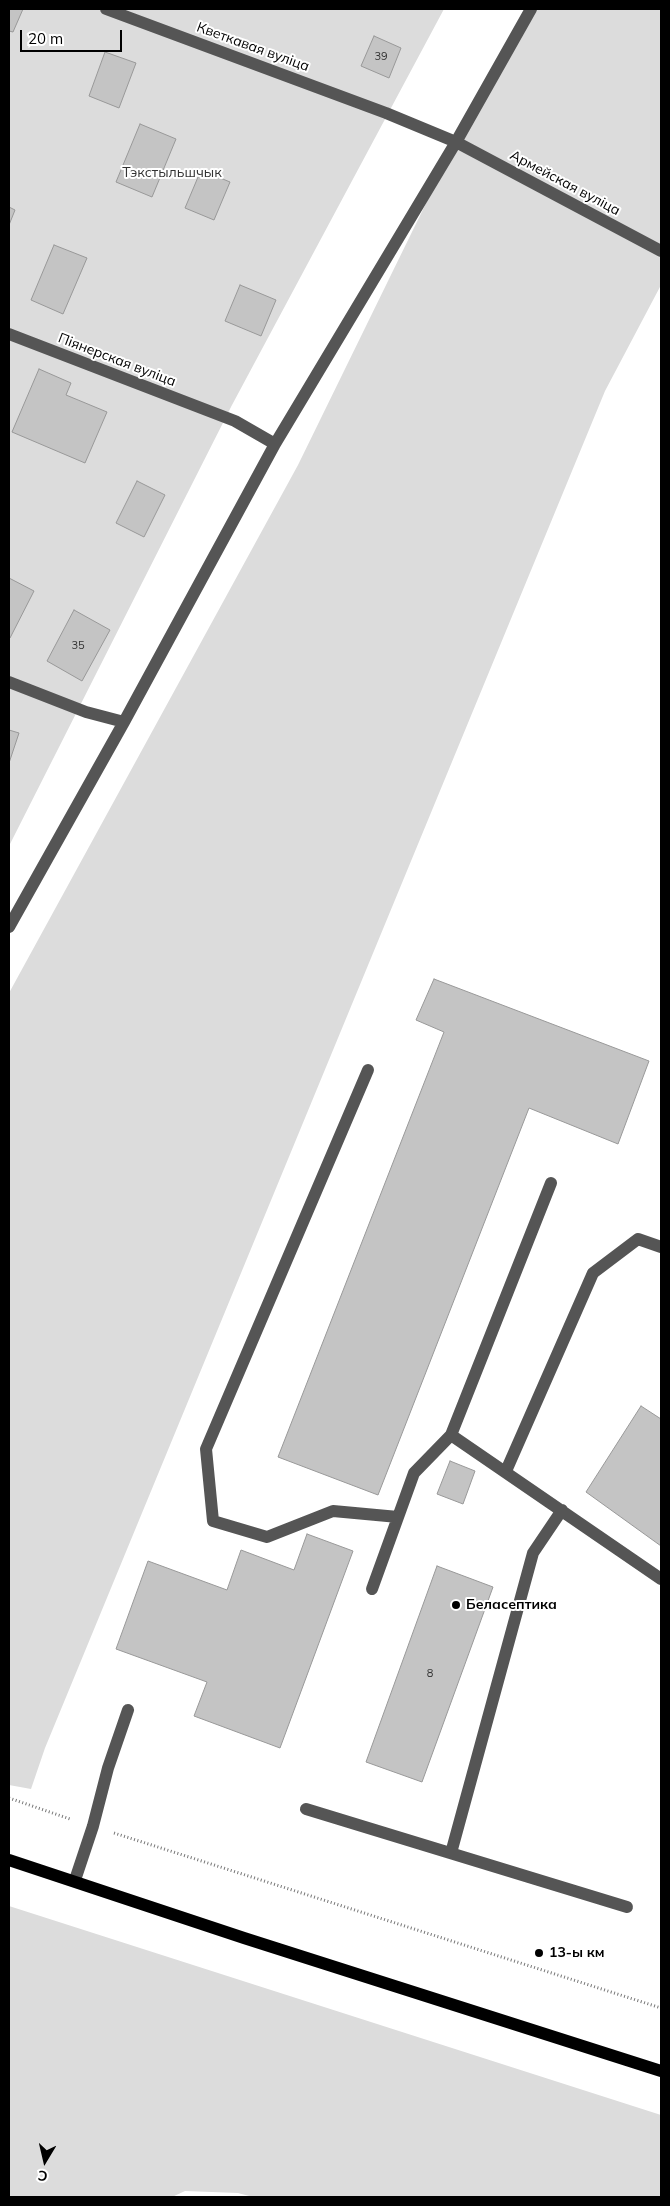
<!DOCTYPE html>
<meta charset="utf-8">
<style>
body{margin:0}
#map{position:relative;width:670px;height:2206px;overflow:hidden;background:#fff;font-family:Mulish,sans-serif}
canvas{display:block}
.frame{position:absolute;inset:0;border:10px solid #000;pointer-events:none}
.north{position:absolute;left:20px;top:2136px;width:50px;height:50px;-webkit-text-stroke:4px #fff;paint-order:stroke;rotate:189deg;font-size:14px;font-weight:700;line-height:20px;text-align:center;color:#000}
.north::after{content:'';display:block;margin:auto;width:18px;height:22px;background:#000;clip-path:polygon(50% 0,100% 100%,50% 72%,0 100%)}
.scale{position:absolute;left:20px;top:30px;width:102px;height:22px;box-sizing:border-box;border:2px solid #000;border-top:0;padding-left:6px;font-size:15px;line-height:18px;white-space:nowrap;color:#000;-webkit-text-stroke:4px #fff;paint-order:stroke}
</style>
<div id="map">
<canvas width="670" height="2206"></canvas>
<div class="frame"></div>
<div class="north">С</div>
<div class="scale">20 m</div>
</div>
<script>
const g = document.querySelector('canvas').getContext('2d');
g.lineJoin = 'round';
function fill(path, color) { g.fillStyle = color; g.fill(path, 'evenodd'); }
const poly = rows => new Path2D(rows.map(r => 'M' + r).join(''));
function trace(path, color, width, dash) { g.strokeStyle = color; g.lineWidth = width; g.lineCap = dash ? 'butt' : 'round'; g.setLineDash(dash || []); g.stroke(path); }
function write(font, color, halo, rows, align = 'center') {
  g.font = font + ' Mulish,sans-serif'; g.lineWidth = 4; g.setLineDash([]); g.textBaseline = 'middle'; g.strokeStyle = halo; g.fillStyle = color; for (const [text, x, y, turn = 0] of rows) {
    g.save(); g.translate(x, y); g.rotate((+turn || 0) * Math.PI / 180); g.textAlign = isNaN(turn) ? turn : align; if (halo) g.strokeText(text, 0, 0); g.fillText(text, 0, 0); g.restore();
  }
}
fill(poly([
 [9,9,444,9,232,405,9,846],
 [531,9,661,9,661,285,605,391,45,1748,31,1789,9,1785,9,993,298,465,456,142],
 [9,1906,661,2115,661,2197,253,2197,238,2193,185,2191,172,2197,9,2197]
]), '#dcdcdc');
const building = poly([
 [9,9,23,9,13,32,9,31,9,9],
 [374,36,401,48,389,78,361,66,374,36],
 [105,52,136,63,119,108,89,96,105,52],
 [140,124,176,139,152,197,116,182,140,124],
 [201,170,230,182,214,220,185,208,201,170],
 [9,207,15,210,9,225,9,207],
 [54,245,87,258,63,314,31,300,54,245],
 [240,285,276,300,261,336,225,321,240,285],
 [39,369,71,383,66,395,107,412,85,463,12,432,39,369],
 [137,481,165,495,144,537,116,523,137,481],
 [9,578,34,591,10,638,9,637,9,578],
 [74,610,110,630,82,681,47,661,74,610],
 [9,730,19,733,9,763,9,730],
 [434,979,649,1061,618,1144,529,1108,378,1495,278,1457,444,1032,416,1020,434,979],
 [641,1406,661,1419,661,1546,586,1492,641,1406],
 [450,1461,475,1471,463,1504,437,1494,450,1461],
 [307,1534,353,1551,280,1748,194,1716,207,1682,116,1649,148,1561,227,1590,241,1550,294,1570,307,1534],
 [437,1566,493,1587,422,1782,366,1762,437,1566]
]);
fill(building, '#c4c4c4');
trace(building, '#999', 1);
trace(poly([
 [9,1798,70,1819],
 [114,1833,661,2008]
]), '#777', 3, [1, 2.5]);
trace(poly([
 [106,9,386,113,456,142,661,251],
 [9,334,235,421,275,444],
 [9,682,86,712,124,722],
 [9,927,124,722,275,444,456,142,531,9],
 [368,1070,206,1449,213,1521,267,1537,333,1511,398,1517],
 [551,1183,451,1435,661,1579],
 [506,1471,593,1273,638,1239,661,1247],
 [372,1589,414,1473,451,1435],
 [306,1809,627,1907],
 [451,1853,533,1553,562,1510],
 [75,1880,93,1826,108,1768,128,1710]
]), '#555', 12);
trace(poly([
 [9,1860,244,1938,661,2071]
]), '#000', 12);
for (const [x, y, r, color] of [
 [456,1605,5,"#000"],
 [539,1953,5,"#000"]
]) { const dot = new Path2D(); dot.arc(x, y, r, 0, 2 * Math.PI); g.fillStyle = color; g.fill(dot); trace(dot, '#fff', 2); }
write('11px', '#313131', null, [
 ["39",381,57],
 ["35",78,646],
 ["8",430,1674]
]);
write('14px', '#000', '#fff', [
 ["Кветкавая вуліца",253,47,20],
 ["Армейская вуліца",565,183,28],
 ["Піянерская вуліца",117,360,21]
]);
write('14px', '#333', '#fff', [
 ["Тэкстыльшчык",172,173]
]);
write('bold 14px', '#000', '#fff', [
 ["Беласептика",466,1605],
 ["13-ы км",549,1953]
], 'left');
</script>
